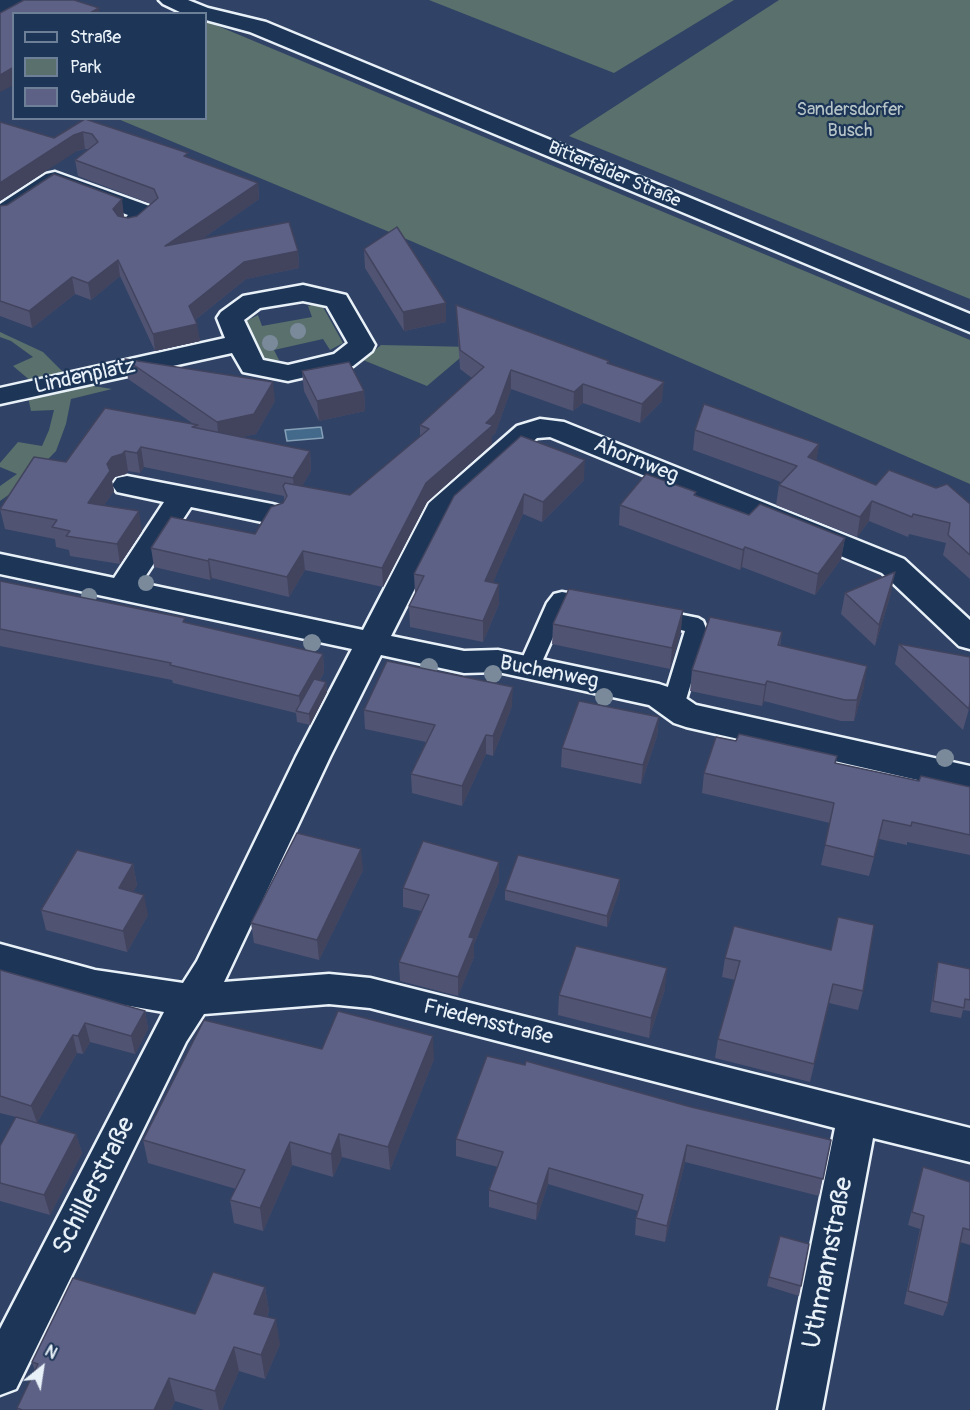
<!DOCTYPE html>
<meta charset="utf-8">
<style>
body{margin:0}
#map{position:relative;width:970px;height:1410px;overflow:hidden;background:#304265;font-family:Pangolin,sans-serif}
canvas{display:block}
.legend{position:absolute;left:12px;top:12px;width:195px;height:108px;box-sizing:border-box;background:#1d3557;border:2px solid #6e8097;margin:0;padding:8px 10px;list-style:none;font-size:18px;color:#e8f1f8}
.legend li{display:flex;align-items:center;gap:12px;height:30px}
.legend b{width:30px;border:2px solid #6e8097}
.north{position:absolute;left:12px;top:1338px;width:60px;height:60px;-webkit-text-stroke:4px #1d3557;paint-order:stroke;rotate:30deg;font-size:16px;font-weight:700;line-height:24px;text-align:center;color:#e8f1f8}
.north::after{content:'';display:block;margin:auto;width:21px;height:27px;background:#e8f1f8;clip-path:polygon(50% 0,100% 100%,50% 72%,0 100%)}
</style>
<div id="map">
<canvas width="970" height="1410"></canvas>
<ul class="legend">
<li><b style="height:8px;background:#1d3557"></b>Straße</li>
<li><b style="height:16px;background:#59706c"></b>Park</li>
<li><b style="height:16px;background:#5e6186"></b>Gebäude</li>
</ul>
<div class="north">N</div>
</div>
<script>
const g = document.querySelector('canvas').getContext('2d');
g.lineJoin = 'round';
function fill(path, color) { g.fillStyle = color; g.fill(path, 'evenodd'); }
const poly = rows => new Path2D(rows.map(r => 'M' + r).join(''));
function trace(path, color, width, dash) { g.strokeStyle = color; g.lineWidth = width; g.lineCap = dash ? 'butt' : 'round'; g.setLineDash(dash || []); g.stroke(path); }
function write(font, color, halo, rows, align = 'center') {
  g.font = font + ' Pangolin,sans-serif'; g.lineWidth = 4.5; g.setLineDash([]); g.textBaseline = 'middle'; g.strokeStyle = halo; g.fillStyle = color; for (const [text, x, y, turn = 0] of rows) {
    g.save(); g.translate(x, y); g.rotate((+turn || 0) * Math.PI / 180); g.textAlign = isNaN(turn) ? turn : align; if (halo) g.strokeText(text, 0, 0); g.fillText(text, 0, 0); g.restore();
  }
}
fill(poly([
 [429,0,734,0,614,73],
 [779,0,970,0,970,299,569,136],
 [206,21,970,340,970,484,411,241,118,119,206,118],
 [312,305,323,307,343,343,330,350,323,339,274,350,279,360,264,360,246,321,258,315,262,326,312,317,308,306],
 [0,332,43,352,66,375,32,382,13,366,33,357,11,341,0,337],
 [381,345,473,347,427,386,363,360],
 [87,385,112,389,71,399,66,424,56,451,25,483,0,501,0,486,17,474,0,467,0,463,18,442,42,446,49,430,54,410,31,411,28,397]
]), '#59706c');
const water = poly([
 [321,427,323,438,287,441,285,430,321,427]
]);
fill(water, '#446a8b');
trace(water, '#86a0b7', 1.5);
const lane = poly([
 [562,592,602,599,605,604,602,609,594,611,567,606,537,673,529,676,521,673,518,668,547,603,554,594,562,592],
 [653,609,698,618,703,621,707,631,684,706,681,712,673,714,665,712,662,706,685,631,645,621,642,616,645,611,653,609]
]);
const street = poly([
 [0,0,27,0,23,4,0,15,0,0],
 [55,172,155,208,158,213,139,231,130,233,121,231,118,226,128,215,57,188,9,220,0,222,0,204,46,174,55,172],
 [303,285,346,295,375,345,372,351,353,366,288,381,243,372,232,353,0,404,0,388,225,338,217,318,221,312,243,296,303,285],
 [303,301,327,306,348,343,334,354,288,365,263,360,244,320,260,308,303,301],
 [540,419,564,422,904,559,970,620,970,649,959,646,882,573,550,437,537,438,452,515,391,636,464,651,498,650,659,684,671,688,696,705,970,766,970,792,686,727,674,723,649,705,498,672,464,673,381,655,330,757,224,982,329,974,370,978,970,1128,970,1162,873,1138,822,1410,778,1410,835,1128,370,1008,329,1004,204,1014,186,1042,16,1389,0,1395,0,1329,164,1012,95,1000,0,974,0,944,95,970,183,983,197,961,296,757,352,649,0,574,0,554,114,578,164,502,117,492,112,485,117,478,127,476,272,504,283,507,287,514,283,521,272,524,191,507,141,583,363,630,429,503,517,426,540,419]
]);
const secondary = poly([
 [159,0,188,0,208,8,266,22,970,314,970,332,250,32,206,20,206,14,184,14,163,4,159,0]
]);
trace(lane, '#e8f1f8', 5);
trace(street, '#e8f1f8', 5);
trace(secondary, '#e8f1f8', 5);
fill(lane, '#1d3557');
fill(street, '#1d3557');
fill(secondary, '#1d3557');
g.fillStyle = '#7a8a9b';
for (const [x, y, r] of [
 [298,331,8],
 [270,343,8],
 [146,583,8],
 [89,596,8],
 [312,643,9],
 [429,667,9],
 [493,674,9],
 [604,697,9],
 [945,758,9]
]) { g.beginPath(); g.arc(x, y, r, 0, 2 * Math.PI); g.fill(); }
fill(poly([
 [85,119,258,183,259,199,202,239,298,251,299,268,246,279,195,320,200,341,155,351,120,276,91,300,75,294,32,328,0,316,0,206,124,216,123,217,128,218,137,216,151,204,78,176,75,160,88,149,85,149,77,151,54,138],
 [364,249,446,303,446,322,404,331,365,268],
 [456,305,609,361,609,363,662,401,640,423,583,403,573,411,511,389,495,434,492,436,492,444,427,502,383,587,305,570,289,597,212,578,210,580,154,567,151,548,255,534,283,503,284,501,284,496,144,467,140,473,128,471,126,474,115,477,112,481,114,491,104,505,142,531,120,564,70,556,69,550,56,547,55,539,5,529,0,509,66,462,195,425,128,379,125,359,275,401,256,434,242,437,310,451,311,471,302,486,350,495,420,436,420,425,472,378,460,369,457,323],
 [302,371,364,391,365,411,319,421,304,391],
 [695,430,819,444,816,460,876,485,970,504,970,579,943,555,946,543,909,534,908,537,869,521,857,537,776,505,779,485,781,482,693,450],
 [584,480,542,522,523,514,493,582,499,604,483,642,410,627,409,606,415,594,414,574,454,496],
 [696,496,749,515,845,538,841,559,815,595,742,567,740,570,619,525,620,505],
 [0,581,323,654,324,672,320,680,326,682,327,692,310,725,297,722,296,713,173,683,172,680,0,646],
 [845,593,891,593,875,646,841,614],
 [553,624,681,631,670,669,552,644],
 [782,632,780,646,864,687,854,721,841,721,764,701,762,706,690,691,692,670],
 [899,644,969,709,963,730,895,664],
 [512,706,493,756,486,754,462,806,412,793,411,774,426,742,365,729,364,710],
 [659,717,657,736,641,784,561,767,562,748],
 [835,763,919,781,970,787,970,855,907,842,907,845,879,839,869,876,821,865,830,823,702,793,704,773],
 [133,864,137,885,133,892,148,915,127,952,46,930,41,910],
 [363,870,319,960,254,943,251,923],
 [499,881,474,944,474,957,458,996,400,981,399,962,421,911,403,907,403,888],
 [620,889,607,927,505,900,505,890],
 [725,958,863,991,858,1010,829,1003,810,1082,715,1058,718,1039,735,980,722,977],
 [938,962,970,969,970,1011,963,1010,961,1018,930,1012,936,972],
 [0,970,145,1011,148,1029,135,1054,90,1042,83,1054,77,1053,37,1123,76,1134,82,1153,50,1215,0,1201,0,1146,16,1117,0,1113],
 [665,989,649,1038,558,1015,559,995],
 [322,1049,434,1059,390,1170,342,1157,333,1177,292,1165,263,1231,234,1223,230,1200,236,1189,148,1163,143,1140],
 [691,1107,831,1140,819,1196,685,1162,665,1242,635,1235,636,1218,638,1211,548,1184,536,1220,489,1207,489,1190,498,1167,456,1156,456,1139],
 [923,1167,970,1182,970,1245,960,1242,948,1303,943,1316,904,1304,920,1229,908,1225],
 [809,1244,799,1296,767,1286,769,1277],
 [265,1287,269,1311,267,1317,280,1344,265,1379,239,1371,222,1410,204,1410,175,1401,171,1410,18,1410,17,1408,35,1371,32,1362,195,1314]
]), '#515373');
fill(poly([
 [99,8,99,14,88,14],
 [14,67,14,85,0,92,0,75],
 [83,132,85,149,77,151,0,201,0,183,74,135],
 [258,183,259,199,168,263,165,246],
 [122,199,124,216,116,226,113,209],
 [298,251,299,268,246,279,191,323,189,306,244,262],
 [118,260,120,276,91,300,88,283],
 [72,277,75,294,32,328,29,311],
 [446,303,446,322,404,331,403,312],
 [197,324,200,341,155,351,153,334],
 [511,370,511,389,495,434,492,436,492,444,427,502,383,587,382,568,426,483,486,423],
 [273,382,275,401,256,434,219,442,217,422],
 [664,382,662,401,640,423,642,404],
 [583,384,583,403,573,411,574,392],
 [364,391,365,411,319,421,317,401],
 [819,444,816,464,808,457],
 [141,447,144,467,140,473,137,453],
 [125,451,128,471,126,474,115,477,112,481,114,491,92,523,88,503,107,464,112,457],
 [310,451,311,471,295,498,293,478],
 [585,460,584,480,542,522,543,502],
 [524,494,523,514,485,601,485,581],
 [872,501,869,521,857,537,860,517],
 [139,511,142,531,120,564,117,544],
 [845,538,841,559,815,595,818,574],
 [745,547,742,567,740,570,743,550],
 [303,551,305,570,289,597,287,577],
 [209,559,212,578,210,580,208,561],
 [895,572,891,593,875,646,879,625],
 [499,584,499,604,483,642,483,621],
 [683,610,681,631,670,669,672,648],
 [323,654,324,672,302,712,301,712,299,696],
 [867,666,864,687,854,721,857,700],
 [767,681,764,701,762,706,765,685],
 [326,682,327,692,310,725,309,714],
 [513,687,512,706,493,756,493,736],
 [659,717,657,736,641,784,643,765],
 [486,735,486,754,462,806,462,786],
 [361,849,363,870,319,960,317,940],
 [499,862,499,881,474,944,474,957,458,996,458,977,469,937],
 [133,864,137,885,124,909,119,888],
 [620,879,620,889,607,927,607,916],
 [144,895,148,915,127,952,123,931],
 [667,968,665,989,649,1038,651,1018],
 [145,1011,148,1029,135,1054,131,1036],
 [85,1023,90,1042,83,1054,78,1036],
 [73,1035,77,1053,37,1123,31,1106],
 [433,1036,434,1059,390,1170,388,1147],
 [76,1134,82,1153,50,1215,44,1195],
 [339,1134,342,1157,333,1177,331,1154],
 [290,1142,292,1165,263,1231,260,1208],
 [687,1145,685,1162,665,1242,667,1226],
 [549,1168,548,1184,536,1220,537,1204],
 [265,1287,269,1311,258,1338,254,1314],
 [276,1319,280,1344,265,1379,261,1355],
 [234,1347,239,1371,222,1410,219,1410,215,1391],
 [169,1378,175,1401,171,1410,154,1410]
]), '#42445e');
const building = poly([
 [24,0,74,0,99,8,88,14,14,14,14,67,0,75,0,13,24,0],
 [85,119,188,153,184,156,258,183,165,246,289,222,298,251,244,262,189,306,197,324,153,334,118,260,88,283,72,277,29,311,0,301,0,206,7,205,54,174,122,199,113,209,118,216,128,218,137,216,158,198,154,189,75,160,98,142,92,134,83,132,74,135,0,183,0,122,54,138,85,119],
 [397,227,446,303,403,312,364,249,397,227],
 [456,305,609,361,607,363,664,382,642,404,583,384,574,392,511,370,495,414,486,423,493,425,426,483,382,568,303,551,287,577,209,559,208,561,151,548,171,517,255,534,271,507,283,503,287,496,283,486,285,483,350,495,429,429,420,425,484,367,460,350,456,305],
 [125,359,273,382,254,414,217,422,125,359],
 [349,362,364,391,317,401,302,371,349,362],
 [704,404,819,444,808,457,876,485,889,470,936,488,947,484,970,504,970,555,948,535,950,523,913,514,912,517,872,501,860,517,779,485,797,466,695,430,704,404],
 [105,408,198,425,192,427,310,451,293,478,141,447,137,453,125,451,122,454,112,457,107,464,110,471,88,503,139,511,117,544,66,536,70,531,52,527,57,520,0,509,34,457,66,462,105,408],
 [521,436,585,460,543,502,524,494,485,581,499,584,483,621,409,606,424,576,414,574,454,496,521,436],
 [646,474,696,492,694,495,749,515,760,504,845,538,818,574,745,547,743,550,620,505,646,474],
 [895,572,879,625,845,593,895,572],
 [0,581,185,618,183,622,323,654,299,696,170,665,171,663,0,629,0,581],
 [569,589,683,610,672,648,553,624,569,589],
 [710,617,782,632,778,645,867,666,857,700,845,700,767,681,765,685,692,670,710,617],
 [899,644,970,657,970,701,969,709,899,644],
 [387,661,513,687,493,736,486,735,462,786,411,774,435,725,364,710,387,661],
 [314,679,326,682,309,714,296,711,314,679],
 [579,701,659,717,643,765,562,748,579,701],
 [739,734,837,756,835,763,919,781,921,776,970,787,970,835,912,822,911,826,883,820,874,857,825,845,834,803,704,773,716,737,736,741,739,734],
 [297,833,361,849,317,940,251,923,297,833],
 [423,841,499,862,469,937,474,938,458,977,399,962,429,895,403,888,423,841],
 [77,850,133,864,119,888,144,895,123,931,41,910,77,850],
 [518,855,620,879,607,916,505,890,518,855],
 [838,917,874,925,863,991,833,984,814,1064,718,1039,740,961,725,958,734,926,831,950,838,917],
 [576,946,667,968,651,1018,559,995,576,946],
 [938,962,970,969,970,1000,965,999,964,1008,933,1001,938,962],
 [0,970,145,1011,131,1036,85,1023,78,1036,73,1035,31,1106,0,1096,0,970],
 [338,1011,433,1036,388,1147,339,1134,331,1154,290,1142,260,1208,230,1200,245,1170,143,1140,204,1020,322,1049,338,1011],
 [487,1056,525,1065,526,1061,691,1107,831,1140,823,1179,687,1145,667,1226,636,1218,643,1195,549,1168,537,1204,489,1190,503,1152,456,1139,487,1056],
 [16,1117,76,1134,44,1195,0,1183,0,1146,16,1117],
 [923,1167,970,1182,970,1230,963,1228,948,1303,908,1291,924,1216,912,1212,923,1167],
 [780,1236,809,1244,801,1286,769,1277,780,1236],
 [213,1272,265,1287,254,1314,276,1319,261,1355,234,1347,215,1391,169,1378,154,1410,22,1410,17,1408,38,1364,32,1362,73,1278,195,1314,213,1272]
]);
fill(building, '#5e6186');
trace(building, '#42445e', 1.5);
write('18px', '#b6c4c7', '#1d3557', [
 ["Sandersdorfer",850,110],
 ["Busch",850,131]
]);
write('18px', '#e8f1f8', '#1d3557', [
 ["Bitterfelder Straße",614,175,23]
]);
write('21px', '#e8f1f8', '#1d3557', [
 ["Lindenplatz",85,377,-12],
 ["Ahornweg",636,461,22],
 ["Buchenweg",549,673,11],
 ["Friedensstraße",488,1023,14]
]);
write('26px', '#e8f1f8', '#1d3557', [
 ["Schillerstraße",95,1186,-63],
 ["Uthmannstraße",829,1263,-79]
]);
</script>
